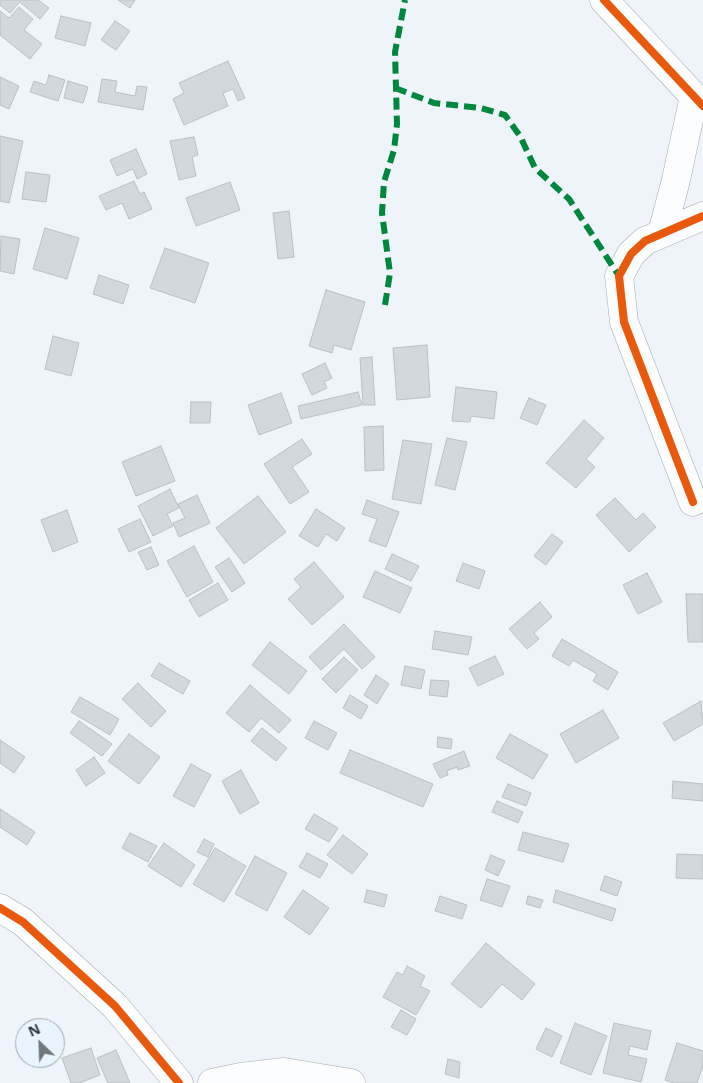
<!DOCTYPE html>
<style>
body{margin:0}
#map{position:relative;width:703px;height:1083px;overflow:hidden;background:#eef4f9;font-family:"Open Sans",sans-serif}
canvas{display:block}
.north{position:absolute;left:15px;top:1018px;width:50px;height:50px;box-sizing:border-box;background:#eaf4fd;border:1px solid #a0a8af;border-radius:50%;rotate:336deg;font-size:14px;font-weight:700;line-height:20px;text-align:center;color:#31353a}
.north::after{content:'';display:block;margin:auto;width:18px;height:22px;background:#73787d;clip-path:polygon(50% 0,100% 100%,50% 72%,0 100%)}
</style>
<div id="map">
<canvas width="703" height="1083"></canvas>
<div class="north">N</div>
</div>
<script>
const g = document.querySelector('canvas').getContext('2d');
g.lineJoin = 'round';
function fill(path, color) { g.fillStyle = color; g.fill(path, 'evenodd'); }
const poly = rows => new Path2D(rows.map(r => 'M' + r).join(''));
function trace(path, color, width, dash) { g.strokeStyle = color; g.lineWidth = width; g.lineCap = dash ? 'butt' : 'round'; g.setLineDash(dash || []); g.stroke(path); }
const building = poly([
 [0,0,38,0,49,8,40,19,20,2,10,13,0,5,0,0],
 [118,0,135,0,130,8,118,0],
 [19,7,33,19,24,30,42,44,30,59,0,35,0,11,9,18,19,7],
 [61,16,91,23,85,46,55,38,61,16],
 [115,21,130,31,116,50,101,40,115,21],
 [228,61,245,98,238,101,233,89,223,93,228,106,184,125,173,99,184,93,179,83,228,61],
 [49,75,65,80,58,101,30,92,34,81,46,85,49,75],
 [0,77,19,86,9,109,0,105,0,77],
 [102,79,117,81,115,92,135,96,137,86,147,87,143,110,98,102,102,79],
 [68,81,88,87,83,103,64,98,68,81],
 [0,136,23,141,9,203,0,201,0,136],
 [194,137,198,155,192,157,196,176,179,180,170,141,194,137],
 [136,149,147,174,137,179,133,169,117,176,110,160,136,149],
 [26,172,50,175,46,202,22,199,26,172],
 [134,181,140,194,144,192,152,209,129,219,122,203,106,210,99,196,134,181],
 [230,182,240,210,196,226,186,198,230,182],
 [289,211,294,257,278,259,273,213,289,211],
 [45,228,79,238,67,279,33,269,45,228],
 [1,236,20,239,14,274,0,271,1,236],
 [165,248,209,263,195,303,150,288,165,248],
 [99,275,129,285,123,304,93,294,99,275],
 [326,290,365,302,351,350,334,345,332,353,309,346,326,290],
 [53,336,79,343,71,376,45,369,53,336],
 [427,345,430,397,397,400,393,348,427,345],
 [372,357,375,405,363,405,360,358,372,357],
 [325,363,332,378,324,382,327,388,312,395,302,374,325,363],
 [456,387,497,392,494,419,471,416,470,422,452,421,456,387],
 [358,392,362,405,301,419,298,406,358,392],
 [281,393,292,423,259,435,248,405,281,393],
 [529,398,546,405,537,425,520,418,529,398],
 [191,402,211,402,210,423,190,423,191,402],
 [584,420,604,438,586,459,595,467,576,488,546,463,584,420],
 [383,426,384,470,365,471,364,427,383,426],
 [447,438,467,442,455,490,435,485,447,438],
 [302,439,312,454,292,467,309,492,290,504,264,464,302,439],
 [403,440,432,444,421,504,392,499,403,440],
 [161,446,175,481,136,496,122,462,161,446],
 [170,489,179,508,167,514,173,526,153,536,138,506,170,489],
 [197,495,210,523,179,537,173,523,185,518,178,504,197,495],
 [258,496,286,532,244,564,216,528,258,496],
 [615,498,636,520,643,513,656,527,629,552,596,515,615,498],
 [367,500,399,512,386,547,369,541,377,519,362,514,367,500],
 [316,509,345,528,337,541,326,534,318,547,299,536,316,509],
 [67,510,78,542,53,552,41,520,67,510],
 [140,519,151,542,129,552,118,529,140,519],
 [552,534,563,542,546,565,534,556,552,534],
 [194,546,213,582,187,597,167,561,194,546],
 [151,547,159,565,147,570,138,552,151,547],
 [392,554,419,566,411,581,385,569,392,554],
 [229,558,245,583,232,592,215,567,229,558],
 [314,562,344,597,312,625,288,599,301,587,294,579,314,562],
 [463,563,485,571,479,589,456,581,463,563],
 [375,571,412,588,400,613,363,597,375,571],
 [647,573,662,602,638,614,623,585,647,573],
 [218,583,228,600,199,617,189,600,218,583],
 [686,594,703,594,703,642,688,642,686,594],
 [540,602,552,617,534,633,539,639,527,649,509,629,540,602],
 [344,624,375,657,362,669,344,649,321,670,309,657,344,624],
 [435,631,472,637,468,655,432,649,435,631],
 [562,639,618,672,608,690,593,681,597,674,573,660,569,666,552,656,562,639],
 [270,642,307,671,289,694,252,665,270,642],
 [495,656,504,674,478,686,469,668,495,656],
 [344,657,358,670,336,693,322,679,344,657],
 [159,663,190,681,183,694,151,676,159,663],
 [405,666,425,670,421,689,401,685,405,666],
 [376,675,389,684,377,704,364,695,376,675],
 [431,680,449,681,447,697,429,695,431,680],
 [138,683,166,711,151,727,122,699,138,683],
 [250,685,291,720,279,733,261,718,249,732,226,713,250,685],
 [350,695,368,706,361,719,343,708,350,695],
 [80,697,119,719,110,735,71,712,80,697],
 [701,701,703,724,674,741,663,723,701,701],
 [603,710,619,738,576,763,560,734,603,710],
 [79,721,112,744,102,756,70,733,79,721],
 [314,721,337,733,328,750,305,738,314,721],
 [262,728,287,748,276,761,251,741,262,728],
 [129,734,160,757,139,784,108,761,129,734],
 [510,734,548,755,533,779,496,758,510,734],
 [438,737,452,739,451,749,437,747,438,737],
 [0,740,25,757,14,773,0,763,0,740],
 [350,750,433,784,423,807,340,773,350,750],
 [464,751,470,766,458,770,457,767,447,771,448,775,440,778,433,764,464,751],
 [94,757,105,773,86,786,76,770,94,757],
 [191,764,211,775,194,807,173,796,191,764],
 [241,770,259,803,240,814,222,781,241,770],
 [673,781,703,784,703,801,672,798,673,781],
 [508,784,531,793,526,806,502,797,508,784],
 [497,801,523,812,518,823,492,812,497,801],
 [0,809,35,832,27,845,0,827,0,809],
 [314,814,338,828,329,842,305,829,314,814],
 [523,832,569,844,563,862,518,850,523,832],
 [130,833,157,846,148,862,122,848,130,833],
 [343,835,368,854,352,874,327,855,343,835],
 [204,839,214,844,208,857,197,852,204,839],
 [164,843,195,865,181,887,148,866,164,843],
 [215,848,246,866,224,902,193,884,215,848],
 [307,853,328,864,320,878,299,867,307,853],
 [677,854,703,855,703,879,676,878,677,854],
 [491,855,505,861,498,876,485,870,491,855],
 [255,856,287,873,267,911,235,894,255,856],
 [605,876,622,882,617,896,600,890,605,876],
 [487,879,510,886,502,907,480,900,487,879],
 [303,890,329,908,310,935,284,917,303,890],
 [367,890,387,895,384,907,364,902,367,890],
 [556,890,616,909,612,921,553,902,556,890],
 [440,896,467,905,462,919,435,911,440,896],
 [528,896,543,900,540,908,526,904,528,896],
 [486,943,535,984,522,1000,502,984,481,1008,451,984,486,943],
 [407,966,425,976,420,986,430,991,416,1015,383,997,397,972,403,975,407,966],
 [401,1010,416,1019,407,1035,391,1027,401,1010],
 [575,1023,607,1036,591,1075,560,1063,575,1023],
 [614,1023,651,1031,647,1050,630,1046,628,1055,647,1059,641,1082,603,1073,614,1023],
 [546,1028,562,1036,552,1057,536,1049,546,1028],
 [677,1043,703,1051,703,1066,697,1083,674,1083,665,1080,677,1043],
 [91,1048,100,1075,79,1083,71,1083,62,1058,91,1048],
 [116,1050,130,1083,108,1083,97,1058,116,1050],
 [448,1059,460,1062,459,1078,445,1074,448,1059]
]);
fill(building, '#d2d8dc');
trace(building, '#bac0c4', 1);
const minor = poly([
 [604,0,703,106],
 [662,233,676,180,694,96],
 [693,502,624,322,619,276,631,254,645,241,703,216],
 [0,908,23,922,115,1006,179,1083],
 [212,1083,241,1077,284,1072,351,1083]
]);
trace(minor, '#a6aaaf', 29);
trace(minor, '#fcfdfe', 28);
trace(poly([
 [395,88,434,103,481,108,505,115,520,136,535,168,569,199,619,276],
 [385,305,390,273,382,213,384,182,394,150,397,124,395,52,405,0]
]), '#00873e', 6, [12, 6]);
trace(poly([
 [604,0,703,106],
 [693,502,624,322,619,276,631,254,645,241,703,216],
 [0,908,23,922,115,1006,179,1083]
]), '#e8590c', 8);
</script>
